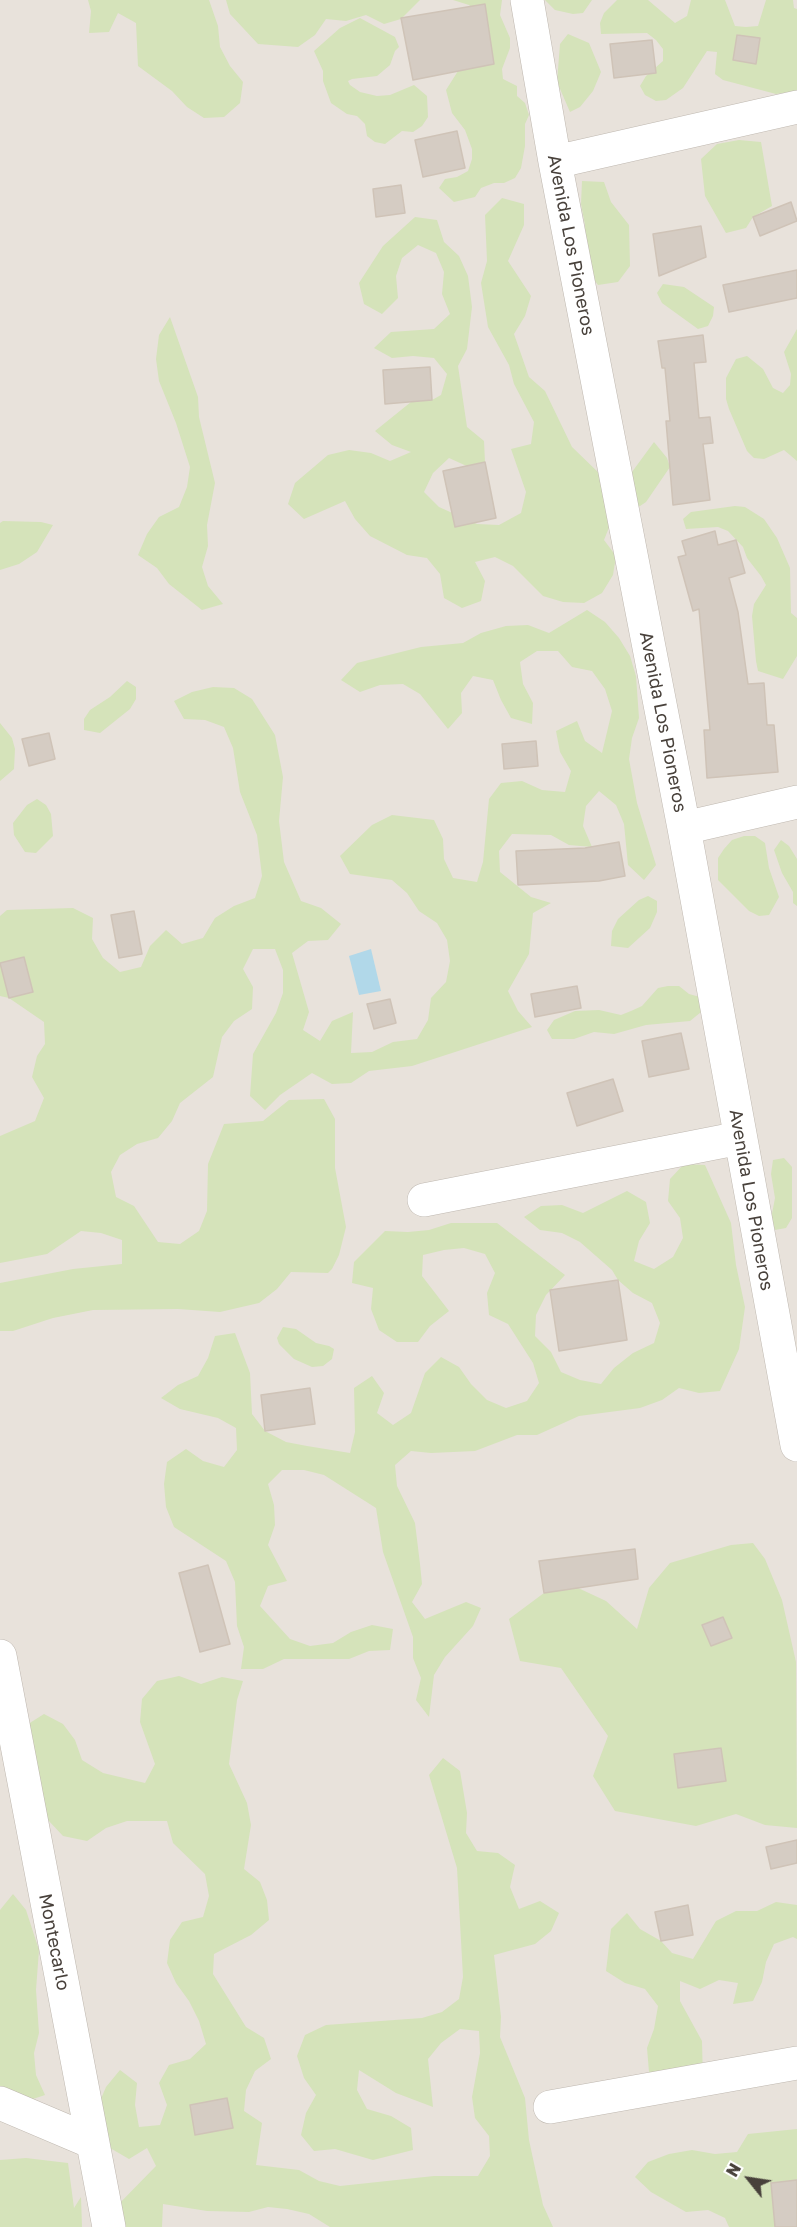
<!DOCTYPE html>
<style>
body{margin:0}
#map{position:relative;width:797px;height:2227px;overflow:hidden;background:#f4f1ec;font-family:"Golos Text",sans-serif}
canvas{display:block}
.north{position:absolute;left:719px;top:2149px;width:60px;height:60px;-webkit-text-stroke:4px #fff;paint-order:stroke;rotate:300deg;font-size:16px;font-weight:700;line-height:24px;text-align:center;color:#48413b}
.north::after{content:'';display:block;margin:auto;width:21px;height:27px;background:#48413b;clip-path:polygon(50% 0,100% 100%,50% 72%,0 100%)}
</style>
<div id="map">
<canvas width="797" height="2227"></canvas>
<div class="north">N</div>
</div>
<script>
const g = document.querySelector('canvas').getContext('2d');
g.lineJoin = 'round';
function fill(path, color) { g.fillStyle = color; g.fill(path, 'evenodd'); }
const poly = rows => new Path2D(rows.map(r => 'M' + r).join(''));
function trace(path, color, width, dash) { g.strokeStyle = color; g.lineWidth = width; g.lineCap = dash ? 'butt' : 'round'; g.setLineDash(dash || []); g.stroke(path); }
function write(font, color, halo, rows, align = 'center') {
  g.font = font + ' "Golos Text",sans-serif'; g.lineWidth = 4.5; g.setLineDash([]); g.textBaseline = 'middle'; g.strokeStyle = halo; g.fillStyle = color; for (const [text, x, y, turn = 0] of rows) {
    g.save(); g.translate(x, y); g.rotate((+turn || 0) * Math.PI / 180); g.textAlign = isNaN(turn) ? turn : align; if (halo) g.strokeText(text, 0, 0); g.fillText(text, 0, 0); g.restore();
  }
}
fill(poly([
 [0,0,797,0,797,2227,0,2227]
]), '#e8e2db');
fill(poly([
 [88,0,209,0,218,26,220,47,230,66,243,82,240,103,224,117,204,118,187,107,172,91,138,66,136,23,118,13,109,32,89,33,91,11],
 [226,0,420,0,401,19,384,24,366,15,346,21,326,19,315,35,298,47,258,44,230,14],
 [453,0,502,0,500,15,510,38,510,48,502,69,503,79,517,86,517,96,525,103,529,115,525,124,525,146,521,168,515,178,504,183,494,183,481,188,475,197,454,202,439,188,445,179,457,177,468,171,472,159,472,149,465,130,452,113,446,90,458,71,478,63,485,19,469,5],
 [545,0,592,0,583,13,573,14,555,10],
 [617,0,648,0,675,23,687,16,691,0,725,0,735,26,746,27,758,26,766,0,793,0,794,8,797,9,797,91,776,94,723,80,715,74,717,52,707,51,683,88,666,100,656,101,645,95,640,86,646,76,663,61,663,49,656,40,647,33,601,34,600,23,604,13],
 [360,18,395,37,399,47,395,51,390,65,377,76,352,79,348,81,350,85,360,92,377,96,390,95,414,85,427,96,428,117,422,126,413,132,402,131,385,144,375,142,367,136,365,124,357,116,347,114,331,103,323,81,323,71,314,51,340,28],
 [568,34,589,43,601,72,593,91,580,107,570,112,557,82,560,44],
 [739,140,761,142,772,206,753,217,746,228,726,233,705,196,701,159,717,144],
 [582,181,604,182,611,202,629,225,630,266,618,282,598,285,586,269,585,225,581,204],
 [502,198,524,204,524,225,508,261,531,296,525,316,514,334,521,354,529,377,545,391,572,447,602,476,612,520,604,540,616,556,613,575,602,593,584,603,563,602,543,596,513,566,495,557,475,562,485,581,481,601,462,608,444,598,440,574,427,558,407,555,370,536,355,519,345,501,304,519,288,504,295,483,328,455,349,450,371,453,390,461,411,452,392,445,375,431,411,402,432,400,441,395,447,374,434,358,413,356,392,358,374,348,391,332,434,329,450,314,442,294,444,272,436,253,418,245,402,258,396,276,398,298,382,314,364,304,359,283,383,246,415,217,437,220,444,242,459,256,468,276,472,307,467,349,458,366,467,427,484,441,485,462,471,468,449,458,433,473,424,492,439,507,477,524,499,525,521,513,526,492,511,449,531,444,534,422,514,384,509,365,488,327,481,283,487,261,485,215],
 [663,284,684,287,714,307,713,316,708,326,698,329,662,303,657,293],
 [170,317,198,397,199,417,215,483,207,525,208,546,202,567,208,586,223,604,202,610,169,584,157,568,138,555,147,534,159,517,179,507,187,487,190,467,176,423,159,381,156,359,159,335],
 [797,329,797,461,784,450,764,459,754,458,747,451,729,409,726,399,726,378,736,359,747,356,763,369,773,388,783,393,790,385,791,374,784,352],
 [654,442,667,458,670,467,646,502,637,508,632,472],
 [735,506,745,507,764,519,777,538,790,568,791,613,797,618,797,656,783,679,758,671,756,661,752,616,754,604,766,585,761,576,747,558,743,547,728,531,718,527,686,529,683,519,691,512],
 [3,521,41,522,53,525,37,552,19,564,0,570,0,523],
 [587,610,605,622,619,638,630,656,636,676,639,718,632,738,629,759,637,803,656,865,644,880,628,865,624,824,616,805,599,791,586,806,583,826,592,847,569,845,551,835,512,834,499,851,500,872,531,897,551,903,533,913,529,954,508,991,518,1011,532,1027,412,1066,369,1071,351,1083,332,1084,312,1073,280,1095,265,1110,250,1096,253,1054,276,1013,283,993,283,970,275,949,253,949,243,969,253,987,252,1009,234,1021,222,1037,213,1077,180,1103,172,1121,158,1138,137,1144,120,1155,111,1172,116,1197,134,1206,158,1242,180,1244,199,1231,207,1211,208,1164,224,1124,263,1121,289,1100,324,1099,335,1119,335,1168,346,1227,339,1255,332,1269,328,1273,291,1272,277,1289,259,1303,220,1312,178,1309,93,1310,53,1318,13,1331,0,1331,0,1283,73,1269,122,1264,122,1240,101,1233,81,1231,47,1254,0,1263,0,1136,35,1121,44,1098,32,1077,37,1056,45,1044,44,1022,9,998,0,996,0,916,7,910,73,908,93,918,92,939,103,958,120,972,141,967,150,946,166,930,182,944,203,938,215,918,234,906,255,898,262,876,257,835,240,792,233,748,224,727,205,720,184,719,174,701,192,692,213,687,234,688,252,699,275,735,283,777,279,821,284,862,301,901,321,908,341,924,328,940,308,941,292,953,309,1012,303,1030,320,1041,332,1021,353,1012,351,1053,372,1052,393,1042,417,1039,428,1020,431,998,446,982,450,961,447,940,437,923,419,911,407,893,392,880,350,874,340,856,372,825,392,815,434,820,443,839,444,859,453,878,477,882,483,862,489,799,501,783,522,781,542,790,565,792,571,771,560,752,556,731,577,721,585,741,602,753,612,711,605,689,592,671,572,667,558,651,537,651,520,662,523,684,533,703,532,724,511,718,501,700,493,680,473,676,461,693,462,713,448,729,420,694,403,684,380,685,360,692,341,680,357,663,421,647,463,643,481,633,506,626,528,625,549,633],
 [127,681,136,687,136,699,130,709,100,733,84,730,84,719,90,710,110,697],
 [0,723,12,738,15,749,14,769,0,781],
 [37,799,46,805,51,814,53,836,36,853,25,852,14,835,13,823,27,805],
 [744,836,755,836,765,843,769,868,779,897,769,915,759,916,749,911,718,880,718,858,724,849,732,840],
 [781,840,789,846,797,859,797,906,793,903,793,892,782,873,774,850],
 [648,896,657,901,657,912,650,928,628,948,611,946,612,931,618,919,639,900],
 [668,986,679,986,689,994,700,997,706,1008,690,1021,646,1025,614,1034,594,1032,574,1039,552,1039,547,1030,554,1020,575,1011,599,1010,621,1015,631,1011,642,1006,658,988],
 [784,1158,792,1167,792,1218,786,1228,775,1230,771,1219,775,1198,771,1174,773,1160],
 [684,1164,705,1165,731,1223,736,1265,745,1307,739,1349,720,1391,699,1393,679,1388,662,1400,640,1408,579,1416,537,1435,517,1435,475,1451,431,1453,411,1451,395,1465,397,1486,415,1523,420,1564,422,1584,412,1602,425,1619,466,1602,481,1608,473,1626,445,1657,434,1675,429,1717,416,1700,421,1678,413,1658,413,1637,383,1552,376,1508,324,1475,304,1470,282,1470,268,1484,274,1505,275,1525,268,1545,287,1581,268,1586,260,1606,290,1639,310,1646,333,1643,351,1632,372,1625,393,1629,390,1650,369,1651,349,1659,284,1659,263,1669,241,1669,244,1647,237,1626,235,1582,226,1561,174,1527,166,1507,164,1484,167,1462,186,1449,203,1461,224,1467,237,1450,236,1428,218,1418,180,1409,161,1398,178,1385,198,1376,208,1358,215,1336,235,1333,250,1373,252,1414,265,1431,286,1442,307,1446,350,1453,355,1432,354,1388,372,1376,384,1393,377,1413,393,1425,411,1413,425,1373,441,1357,459,1367,471,1384,487,1400,506,1408,527,1401,539,1383,533,1363,508,1324,489,1315,487,1293,495,1273,485,1254,464,1248,444,1250,423,1255,422,1276,449,1311,430,1326,418,1342,397,1342,379,1330,371,1309,373,1288,352,1283,354,1262,385,1231,408,1232,429,1230,451,1223,497,1223,565,1275,546,1295,536,1315,535,1336,551,1352,561,1372,580,1380,601,1384,614,1368,633,1353,654,1343,660,1323,652,1303,633,1293,618,1280,612,1270,580,1242,562,1233,540,1230,524,1217,541,1206,562,1205,583,1213,627,1191,646,1202,650,1223,639,1241,634,1261,654,1269,673,1257,683,1238,680,1218,668,1201,670,1179],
 [283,1327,296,1329,316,1343,329,1346,334,1349,332,1359,323,1366,312,1367,294,1359,279,1344,277,1338],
 [753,1543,765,1559,782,1600,796,1662,797,1828,765,1825,736,1814,696,1826,615,1811,593,1776,608,1736,561,1668,520,1661,509,1619,544,1593,576,1587,606,1601,637,1629,649,1588,670,1563,731,1545],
 [179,1676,201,1684,222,1677,243,1681,237,1700,229,1764,247,1803,251,1825,244,1869,260,1882,267,1900,269,1920,251,1935,214,1954,213,1974,246,2027,264,2038,271,2059,255,2071,246,2090,244,2111,262,2123,256,2165,299,2170,319,2181,340,2186,434,2176,478,2176,490,2156,489,2136,475,2118,472,2097,480,2053,479,2031,460,2029,441,2043,428,2059,433,2107,396,2093,359,2070,357,2090,367,2109,391,2116,411,2128,413,2150,373,2160,335,2149,314,2151,301,2135,306,2113,316,2095,304,2078,297,2056,305,2035,326,2025,422,2018,442,2012,459,1999,463,1977,457,1868,429,1775,443,1758,460,1771,467,1813,466,1833,477,1851,498,1853,515,1865,510,1887,519,1909,540,1901,559,1913,551,1931,535,1944,494,1955,501,2017,500,2037,525,2098,529,2140,543,2205,553,2227,330,2227,309,2214,287,2209,268,2207,249,2212,207,2211,163,2204,162,2227,115,2227,115,2208,156,2166,147,2148,129,2159,110,2148,97,2108,106,2087,120,2070,137,2083,135,2105,139,2127,160,2125,167,2105,159,2083,169,2065,190,2059,206,2044,199,2021,189,2001,176,1983,167,1963,170,1940,182,1922,203,1917,209,1896,205,1874,173,1843,167,1821,127,1821,106,1828,87,1841,63,1836,34,1805,25,1726,44,1714,63,1724,75,1740,82,1760,103,1773,145,1783,155,1764,140,1722,142,1699,157,1681],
 [13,1894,26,1910,39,1950,36,1990,39,2033,34,2053,36,2075,45,2095,27,2101,0,2092,0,1910],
 [776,1902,797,1905,797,1939,793,1937,774,1944,766,1962,762,1982,753,2001,733,2004,738,1983,719,1980,700,1989,680,1981,680,2001,702,2041,703,2081,666,2087,649,2072,647,2048,654,2029,658,2006,645,1989,625,1983,606,1971,611,1929,627,1913,640,1929,661,1941,672,1953,693,1959,716,1921,736,1911,757,1911],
 [797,2129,797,2227,729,2227,725,2218,708,2210,686,2212,651,2192,635,2177,648,2162,669,2154,692,2150,715,2154,737,2152,748,2134],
 [26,2158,68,2163,74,2208,81,2197,82,2227,0,2227,0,2160]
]), '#d5e3ba');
fill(poly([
 [371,949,381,991,359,995,349,956]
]), '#b1d8e9');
const building = poly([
 [485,4,494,64,413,80,401,18,485,4],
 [737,35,760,38,756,64,733,60,737,35],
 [652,40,656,73,614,78,610,44,652,40],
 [457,131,465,168,423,177,415,140,457,131],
 [401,185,405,213,376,217,373,189,401,185],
 [791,202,797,221,760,236,753,217,791,202],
 [701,226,706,257,659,276,653,234,701,226],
 [797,270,797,298,729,312,723,285,797,270],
 [703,335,706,362,694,363,699,418,710,417,713,443,703,444,710,500,673,505,666,421,670,421,665,368,662,368,658,341,703,335],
 [430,367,432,400,385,404,383,370,430,367],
 [485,462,496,518,455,527,443,471,485,462],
 [715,531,718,545,736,540,745,573,729,578,738,612,748,684,764,683,767,725,774,725,778,772,707,778,704,730,710,730,699,609,693,611,678,557,686,555,682,541,715,531],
 [49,733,55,759,29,766,22,739,49,733],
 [536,741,538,766,504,769,502,744,536,741],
 [619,842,625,876,599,881,518,885,516,851,585,848,619,842],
 [134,911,142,954,119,958,111,915,134,911],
 [24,957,33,992,9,998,0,963,24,957],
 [577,986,581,1008,535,1017,531,994,577,986],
 [390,999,396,1023,374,1029,367,1004,390,999],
 [681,1033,689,1069,649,1077,642,1041,681,1033],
 [613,1079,623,1111,577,1126,567,1093,613,1079],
 [618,1280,627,1340,559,1351,550,1290,618,1280],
 [310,1388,315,1424,265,1431,261,1395,310,1388],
 [635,1549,638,1579,544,1593,539,1561,635,1549],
 [208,1565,230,1644,200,1652,179,1573,208,1565],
 [723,1617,732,1638,711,1646,702,1625,723,1617],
 [721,1748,726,1781,678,1788,674,1754,721,1748],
 [797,1840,797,1863,771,1869,766,1847,797,1840],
 [688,1905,693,1935,661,1941,655,1912,688,1905],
 [227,2098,233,2128,195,2135,190,2105,227,2098],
 [797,2180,797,2227,775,2227,771,2183,797,2180]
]);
fill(building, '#d5ccc3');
trace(building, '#cfc3b7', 1.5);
const minor = poly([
 [527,0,555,162,684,828,797,1445],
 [555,162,797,107],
 [684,828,797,802],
 [424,1200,740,1138],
 [0,1656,109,2227],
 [0,2103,92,2142],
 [550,2107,797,2063]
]);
trace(minor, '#bfb8b0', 34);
trace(minor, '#fff', 33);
write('18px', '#48413b', '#fff', [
 ["Avenida Los Pioneros",571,245,79],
 ["Avenida Los Pioneros",663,722,79],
 ["Avenida Los Pioneros",751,1200,80],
 ["Montecarlo",54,1942,79]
]);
</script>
